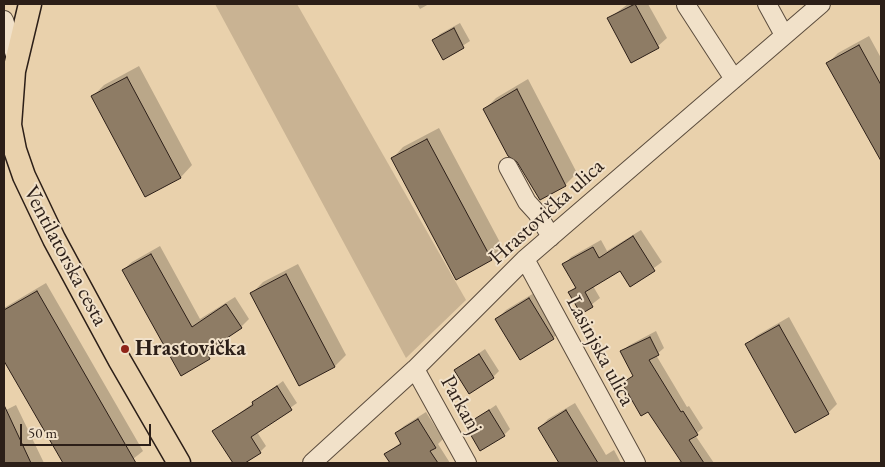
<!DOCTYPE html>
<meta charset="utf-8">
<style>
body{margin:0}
#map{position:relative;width:885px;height:467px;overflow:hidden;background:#e9d1ac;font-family:"EB Garamond",serif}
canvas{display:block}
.frame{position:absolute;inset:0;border:5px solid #2c1f18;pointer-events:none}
.scale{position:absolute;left:20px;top:424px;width:131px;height:22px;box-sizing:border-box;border:2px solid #2c1f18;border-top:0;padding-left:6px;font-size:15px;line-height:18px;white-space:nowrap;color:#2c1f18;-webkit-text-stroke:4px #f1e1c9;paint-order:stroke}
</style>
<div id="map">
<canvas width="885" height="467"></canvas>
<div class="frame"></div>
<div class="scale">50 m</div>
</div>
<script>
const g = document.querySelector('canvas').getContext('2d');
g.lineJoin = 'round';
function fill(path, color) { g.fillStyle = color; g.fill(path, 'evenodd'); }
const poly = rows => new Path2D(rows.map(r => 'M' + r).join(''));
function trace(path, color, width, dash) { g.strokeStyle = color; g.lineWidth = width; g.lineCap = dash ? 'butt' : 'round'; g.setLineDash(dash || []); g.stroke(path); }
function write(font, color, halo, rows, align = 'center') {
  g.font = font + ' "EB Garamond",serif'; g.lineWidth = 4; g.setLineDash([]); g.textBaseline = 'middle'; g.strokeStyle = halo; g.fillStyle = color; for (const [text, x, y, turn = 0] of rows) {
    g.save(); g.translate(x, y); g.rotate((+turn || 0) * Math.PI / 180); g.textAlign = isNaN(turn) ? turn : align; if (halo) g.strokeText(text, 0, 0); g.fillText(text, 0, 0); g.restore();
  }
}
fill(poly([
 [215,4,297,4,466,300,406,358]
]), '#c9b393');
fill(poly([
 [417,4,429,4,420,9],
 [628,4,648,4,667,38,658,46,608,19],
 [460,23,470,41,444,58,434,40,440,34],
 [869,36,881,58,881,161,828,63,838,53],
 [139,66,192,165,181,177,146,195,93,96,104,85],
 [528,79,577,173,565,185,485,109,496,98],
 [439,128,503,248,491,259,392,159,403,147],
 [641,230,662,262,631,285,621,270,593,286,600,298,582,312,570,292,576,286,564,265,571,257,601,240,607,251],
 [160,246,200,319,235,297,249,319,241,327,215,344,218,350,209,358,123,270,132,262],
 [298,264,346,355,335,366,300,384,252,293,263,282],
 [46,283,143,451,128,463,64,463,4,359,4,308],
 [539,290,562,330,553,338,497,319,506,310],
 [789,317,837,404,828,413,795,431,747,345,756,336],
 [656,331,664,348,656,355,687,407,689,406,703,428,695,435,714,463,678,463,681,460,649,410,623,383,634,375,622,352,628,346],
 [485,349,499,371,493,377,455,370],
 [283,381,297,403,257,432,266,446,260,452,242,463,234,463,214,432],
 [575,403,606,455,614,450,621,463,561,463,539,428,548,419],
 [16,405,44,463,4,463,4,411],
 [496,405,510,429,504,435,466,426],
 [426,412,443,439,438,444,450,463,392,463,386,454,401,442,396,433,404,426]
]), '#0003');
const building = poly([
 [635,4,659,48,631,63,607,18,635,4],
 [454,28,464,48,443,60,432,40,454,28],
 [859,45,881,85,881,161,826,63,859,45],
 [127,77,181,178,145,197,91,96,127,77],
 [517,89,566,186,540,200,517,162,508,156,483,109,517,89],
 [427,139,492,260,456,280,391,158,427,139],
 [633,236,655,271,630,287,620,271,585,292,593,307,581,314,568,292,576,288,562,264,593,247,599,258,633,236],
 [151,254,192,327,226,304,242,328,206,352,210,359,181,376,122,270,151,254],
 [286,274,335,367,299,386,250,293,286,274],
 [37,291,136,463,63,463,4,361,4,310,37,291],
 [529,298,554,339,520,360,495,319,529,298],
 [779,325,829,414,795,433,745,344,779,325],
 [650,337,659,355,649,360,681,412,683,411,698,435,689,440,704,463,682,463,648,412,641,416,622,383,633,376,620,351,650,337],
 [479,354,494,378,469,394,454,370,479,354],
 [277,386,292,410,251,437,261,453,245,463,233,463,212,431,253,405,252,402,277,386],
 [4,405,31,463,4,463,4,405],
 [489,410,505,436,480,451,465,425,489,410],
 [566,410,598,463,559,463,538,428,566,410],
 [418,419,436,448,430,451,438,463,390,463,384,454,401,444,395,433,418,419]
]);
fill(building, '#8e7c65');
trace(building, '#2c1f18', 1);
const minor = poly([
 [767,4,784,35],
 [686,5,734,79],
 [4,20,17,61],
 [508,167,527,202,537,213,551,237],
 [525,259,636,463],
 [415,369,467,463],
 [312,463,415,369,525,259,821,4]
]);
const major = poly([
 [30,4,14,71,10,125,15,150,24,176,54,239,120,361,179,463]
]);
trace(minor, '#5b4c3d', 20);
trace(major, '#2c1f18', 25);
trace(minor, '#f1e1c9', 18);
trace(major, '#e9d1ac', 22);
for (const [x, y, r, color] of [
 [125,349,5,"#8f2418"]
]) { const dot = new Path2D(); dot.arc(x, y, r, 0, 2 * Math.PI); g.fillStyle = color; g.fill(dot); trace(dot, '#f1e1c9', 2); }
write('22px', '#2c1f18', '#f1e1c9', [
 ["Hrastovička ulica",547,212,-42],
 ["Ventilatorska cesta",65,256,62],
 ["Lasinjska ulica",600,351,62],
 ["Parkanj",461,405,61]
]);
write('bold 22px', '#2c1f18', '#f1e1c9', [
 ["Hrastovička",135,349]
], 'left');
</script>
